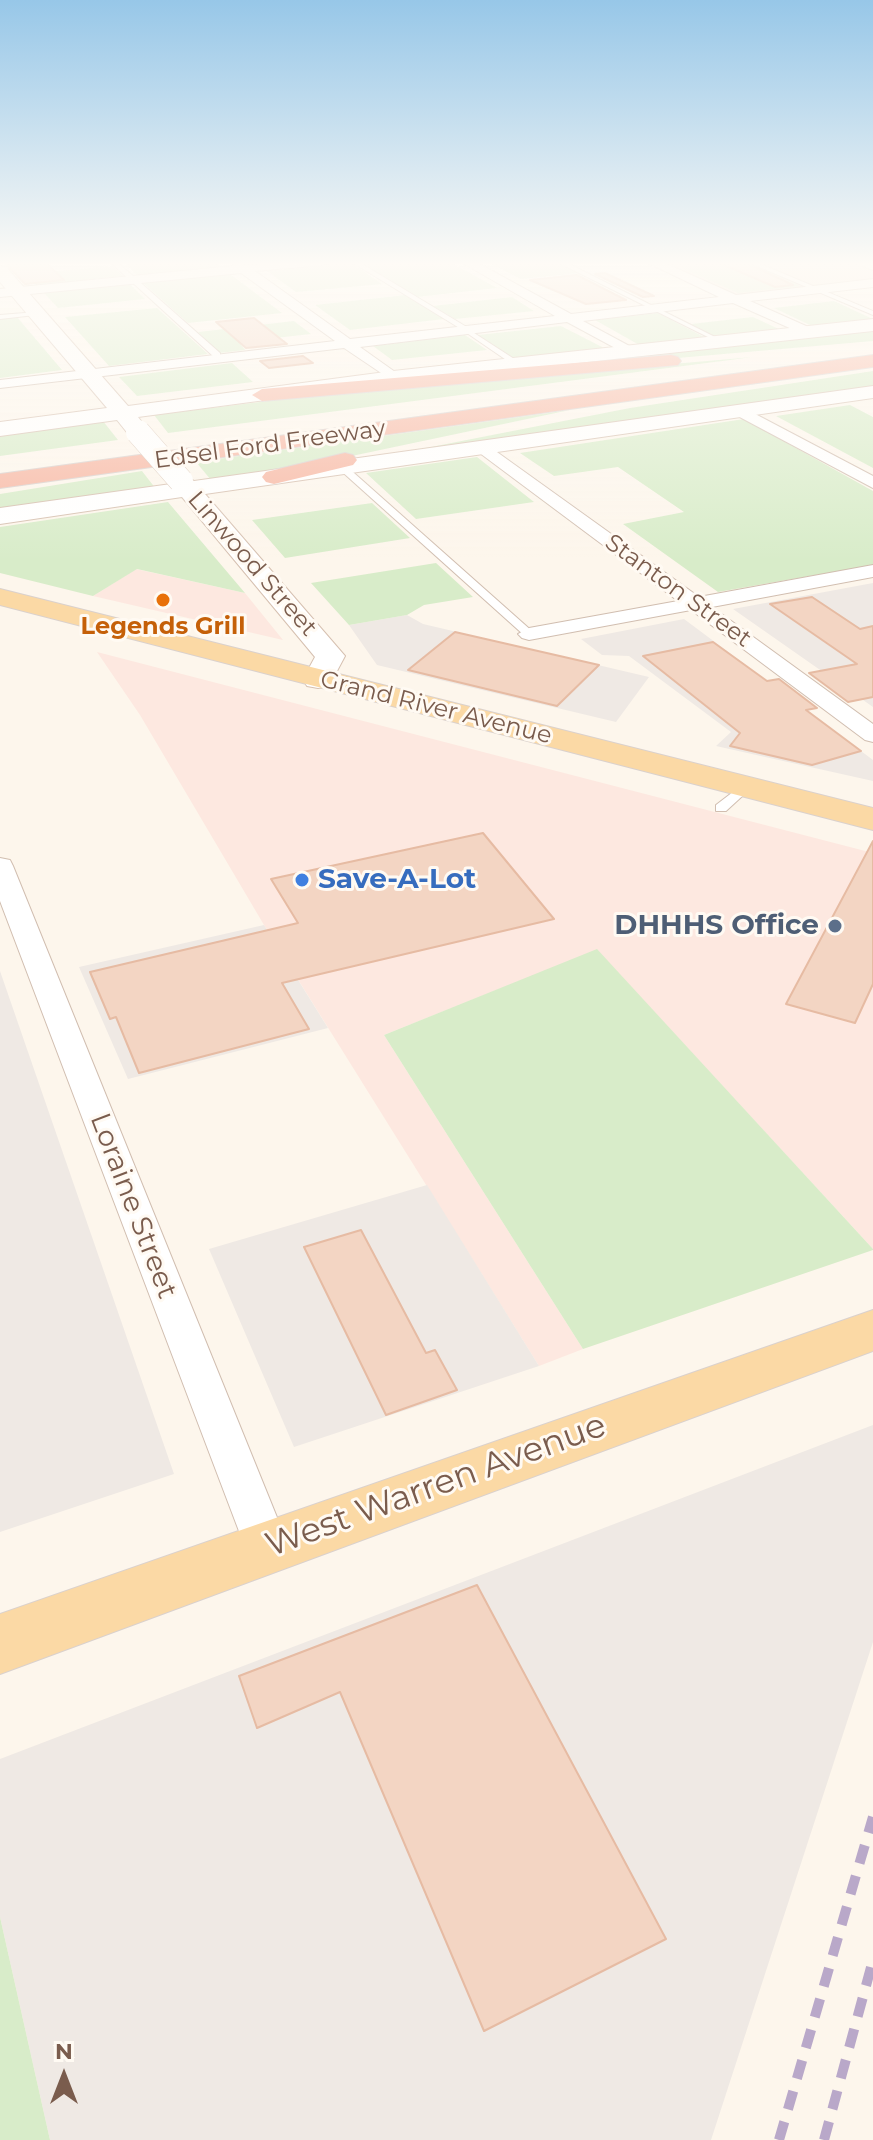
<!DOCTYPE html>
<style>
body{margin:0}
#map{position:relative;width:873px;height:2140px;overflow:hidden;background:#fdf6ec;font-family:Montserrat,sans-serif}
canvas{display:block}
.north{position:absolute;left:24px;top:2036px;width:80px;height:80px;-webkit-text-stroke:6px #fffaf3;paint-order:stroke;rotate:0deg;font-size:22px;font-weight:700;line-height:32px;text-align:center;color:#7a5c4d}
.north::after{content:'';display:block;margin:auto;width:28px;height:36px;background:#7a5c4d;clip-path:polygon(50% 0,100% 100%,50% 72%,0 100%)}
</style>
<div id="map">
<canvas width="873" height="2140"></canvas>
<div class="north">N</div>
</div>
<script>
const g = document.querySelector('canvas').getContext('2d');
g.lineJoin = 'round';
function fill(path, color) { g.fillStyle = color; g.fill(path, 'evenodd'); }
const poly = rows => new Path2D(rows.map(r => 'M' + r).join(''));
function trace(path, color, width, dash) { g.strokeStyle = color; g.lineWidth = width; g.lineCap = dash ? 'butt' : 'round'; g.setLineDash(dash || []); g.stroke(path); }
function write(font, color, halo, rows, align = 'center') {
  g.font = font + ' Montserrat,sans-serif'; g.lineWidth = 6; g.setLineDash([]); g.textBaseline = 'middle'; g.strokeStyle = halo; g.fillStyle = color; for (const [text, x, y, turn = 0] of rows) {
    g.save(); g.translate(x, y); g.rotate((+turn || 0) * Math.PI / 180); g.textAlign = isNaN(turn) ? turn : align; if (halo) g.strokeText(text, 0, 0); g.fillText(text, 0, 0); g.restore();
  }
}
fill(poly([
 [658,261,851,261,873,270,873,280,736,295]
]), '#f5e8da');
fill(poly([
 [136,569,245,593,283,640,93,596],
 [97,652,873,853,873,1249,597,950,384,1035,583,1349,539,1366,264,925,140,715]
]), '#fde8e0');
fill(poly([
 [873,583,873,707,733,609],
 [407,615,423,624,649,677,616,722,377,665,349,625],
 [684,619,873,760,873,781,716,746,731,732,629,656,602,655,581,639],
 [264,925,328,1028,128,1079,79,967],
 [0,971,174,1474,0,1532],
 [427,1185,539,1366,294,1447,209,1249],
 [873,1425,873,1642,711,2140,50,2140,0,1917,0,1759]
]), '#efe9e4');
fill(poly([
 [122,261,214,261,221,267,137,275],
 [448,261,497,288,417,297,360,262],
 [486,261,554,261,578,273,521,279],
 [740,261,800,286,738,293,680,267],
 [350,262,382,284,296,292,267,271],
 [112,266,123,276,36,285,26,274],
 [230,274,282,313,188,323,143,283],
 [130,284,145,299,58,308,44,293],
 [406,295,444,319,350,330,315,305],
 [512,297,534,311,455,319,433,306],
 [834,301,873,319,814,327,774,308],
 [157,308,208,354,109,366,65,317],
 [658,313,706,338,641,346,595,320],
 [17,317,62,370,0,378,0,318],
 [753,317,781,330,718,338,691,324],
 [294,321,311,334,239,342,245,350,219,353,198,332],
 [561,326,604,348,515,359,478,335],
 [873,329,873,341,426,380],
 [465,335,487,350,392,360,373,346],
 [753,357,168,433,154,415,325,394],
 [232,363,253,382,137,396,119,377],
 [873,371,873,388,385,456,630,408],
 [850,405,873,417,873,468,776,416],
 [570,410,309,465,211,480,196,462],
 [744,419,873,491,873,565,718,592,623,524,684,512,618,467,554,476,520,453],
 [103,421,118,440,0,456,0,433],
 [477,457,534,502,416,519,366,473],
 [142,471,156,489,0,511,0,494],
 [168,502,245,593,137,569,93,596,0,573,0,527],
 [372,503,410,538,285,558,252,520],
 [436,563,473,597,424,605,407,615,349,625,311,583],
 [597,949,873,1249,873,1250,583,1349,384,1035],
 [0,1917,50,2140,0,2140]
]), '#d8ecc9');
const building = poly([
 [29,261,44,261,64,280,25,284,6,264,29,261],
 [715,261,742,261,793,285,775,287,715,261],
 [605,273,654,296,643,297,595,274,605,273],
 [577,275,626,300,586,304,530,280,577,275],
 [254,318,287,344,246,348,216,322,254,318],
 [303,356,313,363,269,368,260,361,303,356],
 [812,597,860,629,873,626,873,697,848,702,809,673,857,664,770,604,812,597],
 [455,632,599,665,557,706,408,670,455,632],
 [713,642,767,681,779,679,817,708,806,710,861,751,812,765,730,746,740,733,643,656,713,642],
 [483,833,554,919,282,983,309,1029,139,1073,116,1017,110,1019,90,972,298,923,271,879,483,833],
 [873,841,873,984,855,1023,786,1004,873,841],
 [361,1230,426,1353,435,1350,457,1390,386,1415,304,1247,361,1230],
 [477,1585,666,1939,484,2031,340,1692,257,1728,239,1676,477,1585]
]);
fill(building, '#f3d5c3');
trace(building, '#e6bba3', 2);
const lane = poly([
 [109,261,116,261,220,353,220,357,214,357,109,261],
 [350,261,357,261,470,329,471,331,522,364,515,366,461,329,350,261],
 [555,261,563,261,725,342,720,343,555,261],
 [745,261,753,261,873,311,873,315,745,261],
 [37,312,35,315,0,319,0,315,37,312],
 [339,465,345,465,533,632,533,636,525,636,339,469,339,465],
 [746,782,752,786,750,789,726,811,716,811,716,805,746,782]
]);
const street = poly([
 [234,261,246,265,328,261,322,265,255,271,350,339,555,316,459,261,474,261,571,314,719,297,644,261,660,261,736,295,873,279,873,287,750,301,815,330,815,336,810,337,733,303,583,321,635,349,635,355,630,356,567,322,360,347,398,374,400,377,393,381,344,348,0,388,0,380,335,341,241,273,0,297,0,289,233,266,234,261],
 [740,406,873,476,873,488,734,414,732,411,740,406],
 [483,442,699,597,873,565,873,577,712,607,873,724,873,742,865,740,691,610,529,640,522,638,518,634,529,628,678,601,477,451,475,447,483,442],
 [0,858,10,860,13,866,289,1547,283,1561,267,1566,251,1561,245,1547,0,901,0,858]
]);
const secondary = poly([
 [856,261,873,261,873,270,858,264,856,261],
 [0,266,6,267,128,406,393,371,873,319,873,331,393,383,138,417,148,430,137,437,129,435,117,420,0,436,0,422,107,408,0,282,0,266],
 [873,386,873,398,205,494,345,656,329,686,318,688,307,686,303,679,315,657,182,497,0,524,0,508,171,484,169,481,173,476,181,474,194,481,873,386]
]);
const primary = poly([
 [0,589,873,808,873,830,0,605,0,589],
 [873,1310,873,1351,0,1674,0,1614,873,1310]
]);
const highway = poly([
 [671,355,678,357,681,361,678,365,262,401,252,395,262,389,671,355],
 [873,355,873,367,0,488,0,474,873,355],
 [345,453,353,455,357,460,353,465,274,484,266,482,262,477,266,472,345,453]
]);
trace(lane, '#d1beb0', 2);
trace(street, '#d1beb0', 2);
trace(secondary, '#d6c0b0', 2);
trace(primary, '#dad1cd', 2);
trace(highway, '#dad1cd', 2);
fill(lane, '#fff');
fill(street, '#fff');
fill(secondary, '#fff');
fill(primary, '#fbd9a5');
fill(highway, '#f7b7a3');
trace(poly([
 [779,2140,873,1817],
 [824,2140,873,1960]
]), '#b9a8c9', 10, [19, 13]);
const secondaryBridge = poly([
 [138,432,181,481]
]);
trace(secondaryBridge, '#d6c0b0', 25, []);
trace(secondaryBridge, '#fff', 24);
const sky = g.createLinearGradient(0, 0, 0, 561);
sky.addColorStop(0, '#97c7e8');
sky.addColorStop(0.47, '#fefbf6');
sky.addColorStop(1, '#fefbf600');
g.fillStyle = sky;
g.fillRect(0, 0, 873, 561);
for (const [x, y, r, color] of [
 [163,600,8,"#e8710a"],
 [302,880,8,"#3f7fe0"],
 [835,926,8,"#5c6f8a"]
]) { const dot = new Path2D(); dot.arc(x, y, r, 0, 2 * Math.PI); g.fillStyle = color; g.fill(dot); trace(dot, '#fffaf3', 3); }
write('24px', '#7a5c4d', '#fffaf3', [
 ["Edsel Ford Freeway",270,445,-8],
 ["Linwood Street",252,564,49],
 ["Stanton Street",678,591,36],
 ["Grand River Avenue",436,708,14]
]);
write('bold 24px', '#c56008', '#fffaf3', [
 ["Legends Grill",163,627]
]);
write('bold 28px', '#366cbe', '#fffaf3', [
 ["Save-A-Lot",318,880]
], 'left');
write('bold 28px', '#4e5e75', '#fffaf3', [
 ["DHHHS Office",819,926]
], 'right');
write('28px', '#7a5c4d', '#fffaf3', [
 ["Loraine Street",133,1206,69]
]);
write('34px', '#7a5c4d', '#fffaf3', [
 ["West Warren Avenue",436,1486,-20]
]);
</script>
